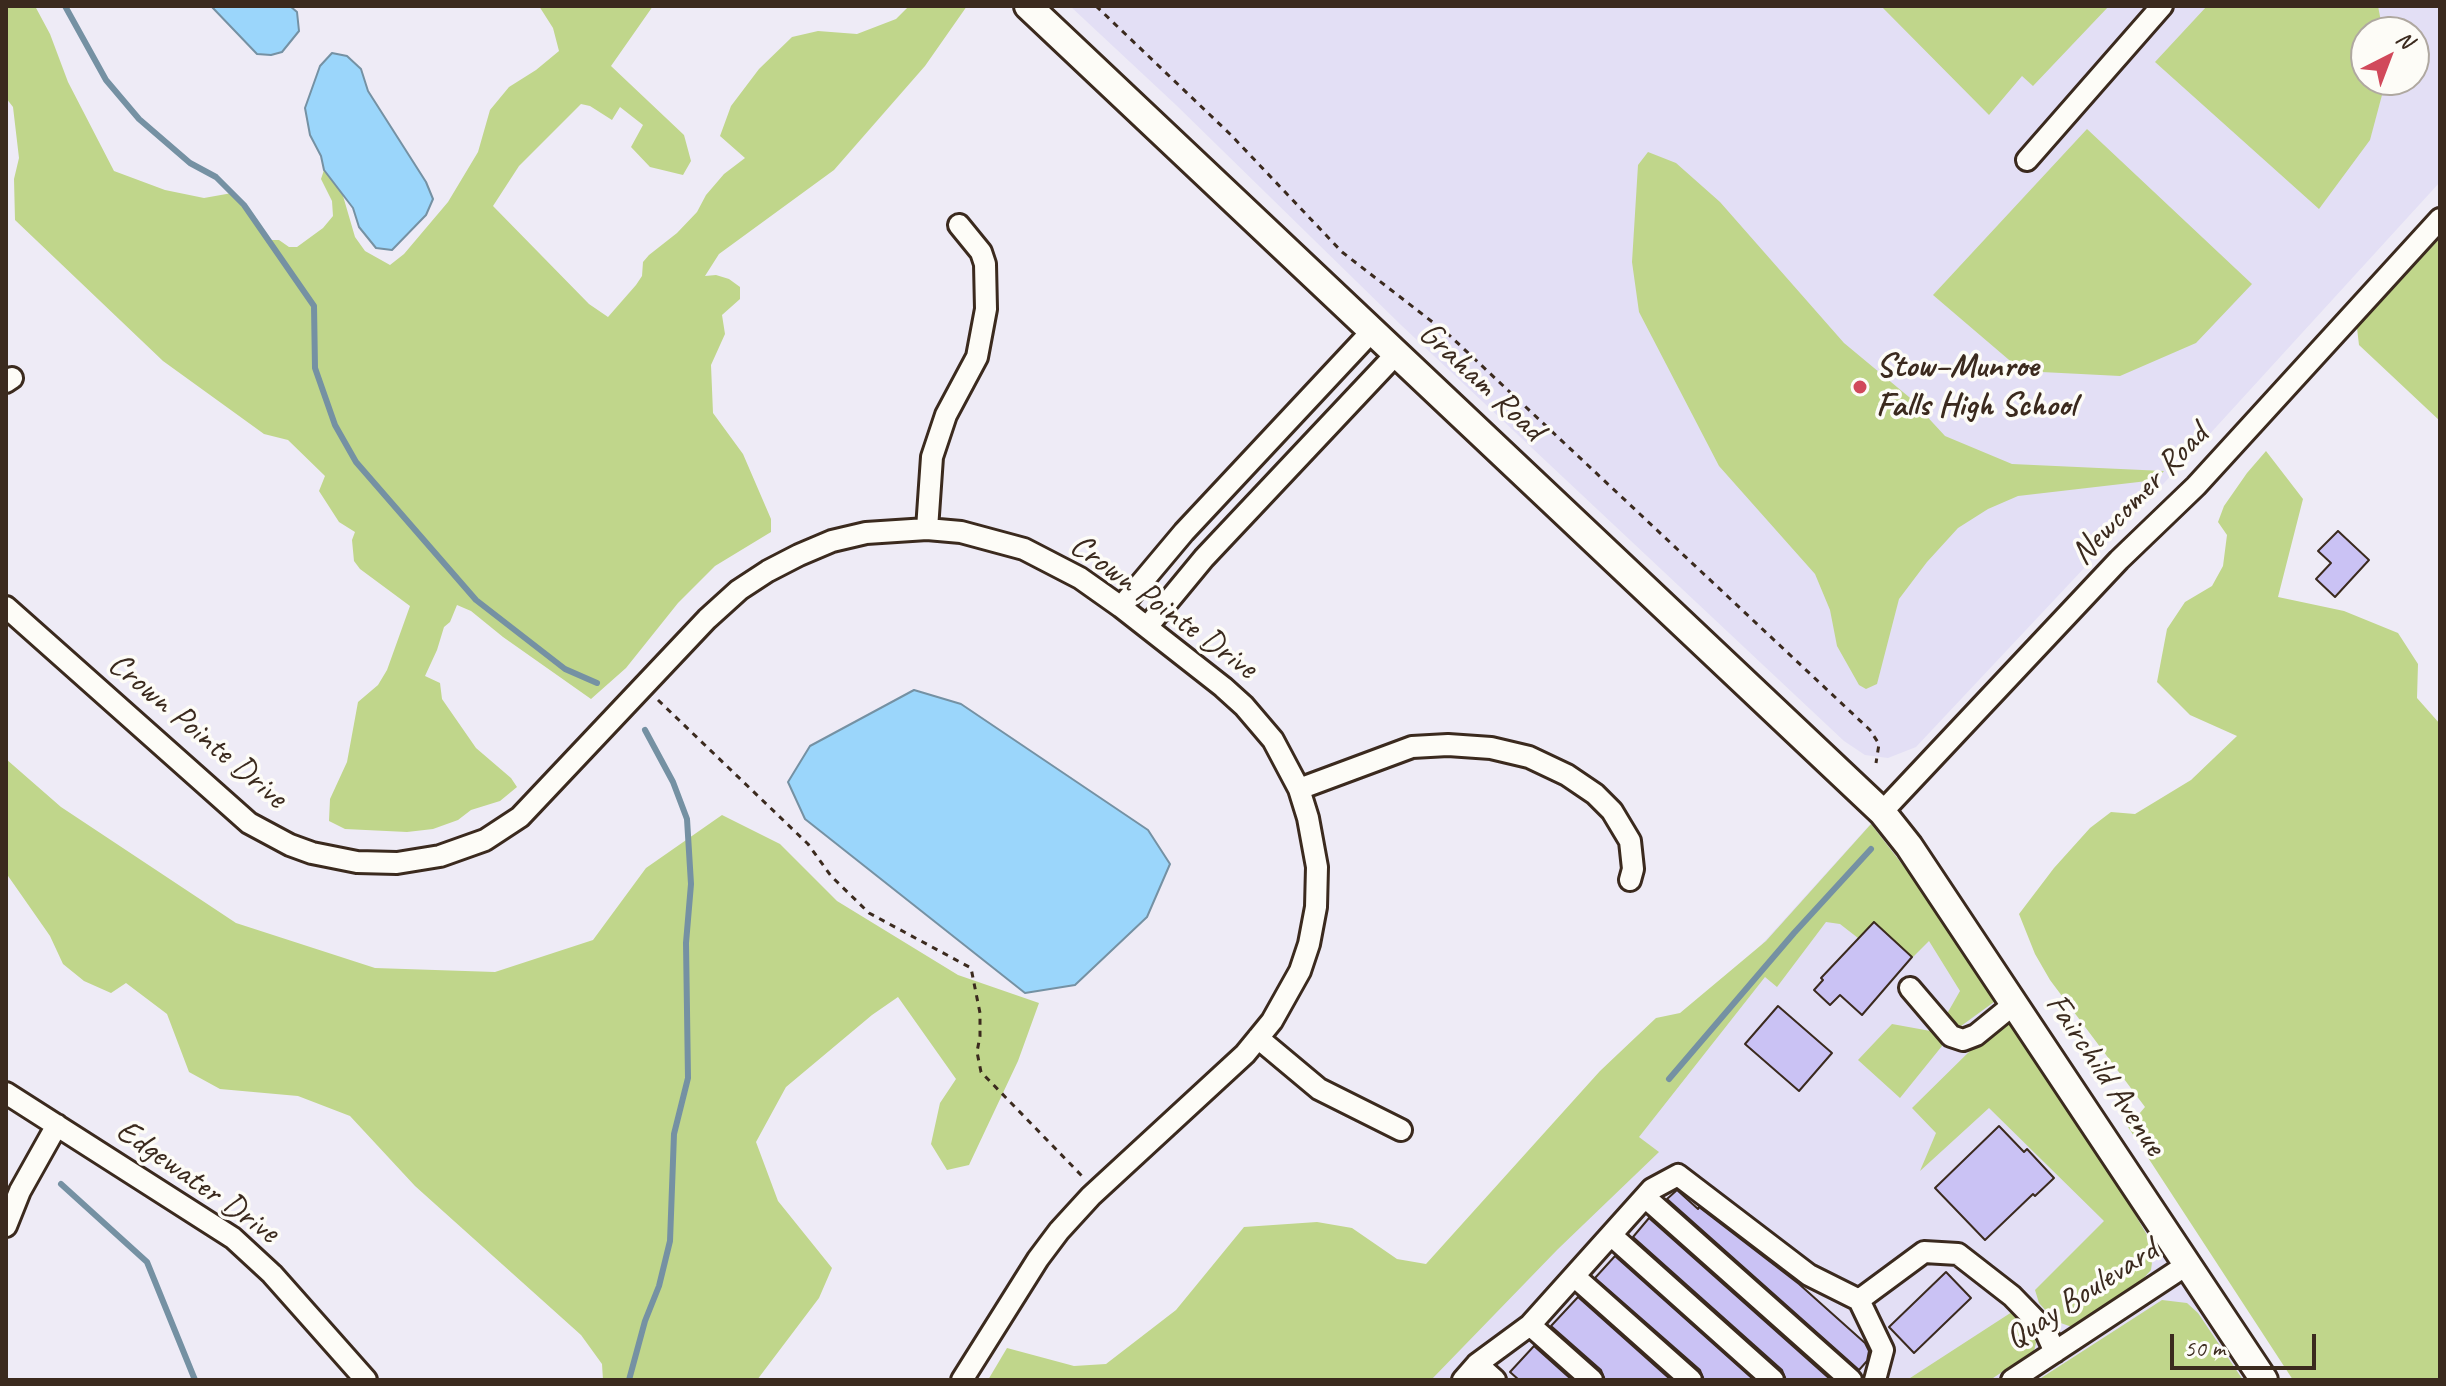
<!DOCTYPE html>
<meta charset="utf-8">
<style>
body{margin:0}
#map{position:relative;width:2446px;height:1386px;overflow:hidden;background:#eeebf6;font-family:Caveat,sans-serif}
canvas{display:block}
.frame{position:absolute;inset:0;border:8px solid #3b2a1e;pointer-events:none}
.north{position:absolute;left:2350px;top:16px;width:80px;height:80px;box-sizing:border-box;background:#fdfcf7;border:2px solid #afa8a0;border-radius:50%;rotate:42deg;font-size:22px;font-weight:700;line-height:32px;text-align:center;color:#3b2a1e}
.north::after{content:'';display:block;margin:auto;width:28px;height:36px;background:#d1495b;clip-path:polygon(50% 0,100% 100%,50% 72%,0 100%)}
.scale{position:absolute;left:2170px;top:1334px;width:146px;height:36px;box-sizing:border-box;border:4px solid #3b2a1e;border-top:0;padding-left:10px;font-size:24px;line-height:28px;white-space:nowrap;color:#3b2a1e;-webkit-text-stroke:6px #fdfcf7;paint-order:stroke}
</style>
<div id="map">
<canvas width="2446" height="1386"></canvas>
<div class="frame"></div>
<div class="north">N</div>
<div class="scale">50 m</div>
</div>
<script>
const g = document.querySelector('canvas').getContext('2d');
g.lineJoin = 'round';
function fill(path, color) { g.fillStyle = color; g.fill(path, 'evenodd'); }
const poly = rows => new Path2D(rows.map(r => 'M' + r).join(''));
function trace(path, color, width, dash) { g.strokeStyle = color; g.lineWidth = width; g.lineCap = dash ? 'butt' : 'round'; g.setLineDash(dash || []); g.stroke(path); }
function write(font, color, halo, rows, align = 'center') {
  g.font = font + ' Caveat,sans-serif'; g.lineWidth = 7; g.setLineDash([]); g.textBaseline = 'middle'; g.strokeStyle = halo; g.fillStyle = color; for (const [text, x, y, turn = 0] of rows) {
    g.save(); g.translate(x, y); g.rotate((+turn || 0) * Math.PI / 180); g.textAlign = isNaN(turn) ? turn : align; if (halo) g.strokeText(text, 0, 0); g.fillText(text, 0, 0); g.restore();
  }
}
fill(poly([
 [1070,6,2440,6,2440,182,2196,449,1916,747,1888,758,1865,755,1844,741,1401,325,1176,105],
 [2366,32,2414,32,2414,80,2366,80],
 [1875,819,1925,885,2253,1380,1368,1380]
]), '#e3dff5');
fill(poly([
 [6,6,35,6,50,34,68,82,114,171,165,190,204,198,232,193,260,226,268,240,279,240,289,247,297,247,323,228,333,216,332,201,321,179,324,170,341,189,355,237,365,251,390,265,404,254,448,202,478,152,490,110,509,87,536,70,559,51,553,28,539,6,653,6,611,66,684,135,691,161,683,175,650,167,631,147,643,125,620,107,612,120,590,106,581,104,519,166,493,206,589,304,608,317,636,285,642,276,643,262,649,255,677,233,697,212,706,195,724,174,745,158,720,136,731,106,759,69,792,37,818,31,857,34,896,19,909,6,967,6,925,66,834,170,719,254,705,276,716,275,729,279,740,287,740,299,722,315,725,334,711,365,713,413,743,454,771,519,771,532,715,566,678,603,626,668,591,699,503,637,471,611,457,605,450,622,444,627,437,650,425,676,440,683,442,699,476,748,511,778,517,787,500,801,471,810,458,820,433,829,407,832,345,829,329,821,330,799,347,762,358,702,378,685,387,670,410,606,360,569,354,561,352,540,355,532,339,522,319,491,325,476,288,440,264,434,163,361,15,220,14,179,19,158,13,107,6,98],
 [1881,6,2109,6,2033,86,2022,76,1989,115],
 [2207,6,2378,6,2383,32,2366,32,2366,80,2386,80,2370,140,2319,209,2155,62],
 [2087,129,2252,284,2196,343,2120,376,2022,371,1933,295],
 [1648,152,1676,163,1720,202,1844,343,1909,397,1945,436,2012,464,2164,471,2156,480,2018,496,1988,509,1958,528,1927,562,1899,599,1877,684,1866,689,1859,685,1837,646,1830,610,1815,574,1719,466,1639,312,1632,262,1638,165],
 [2440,238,2440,421,2359,345,2357,328],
 [2266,451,2303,499,2278,597,2344,611,2398,633,2418,664,2417,698,2440,724,2440,1380,2293,1380,2128,1127,2145,1107,2050,980,2035,954,2019,914,2054,868,2090,828,2111,812,2135,814,2191,780,2237,736,2190,715,2157,682,2167,629,2185,602,2212,586,2223,566,2227,535,2218,522,2224,506,2247,473],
 [6,759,61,807,236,923,375,968,495,972,593,940,646,868,722,815,780,844,837,901,958,975,1039,1003,1018,1061,969,1165,947,1170,931,1144,940,1103,956,1079,898,997,872,1015,786,1087,756,1142,778,1201,832,1268,819,1298,757,1380,603,1380,602,1364,581,1335,415,1186,350,1116,298,1096,220,1089,189,1072,167,1014,126,983,111,993,84,981,63,964,50,936,6,873],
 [1871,824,1953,930,1997,996,1994,1002,1961,1026,1954,1025,1948,1017,1948,1012,1960,991,1929,941,1912,958,1874,923,1858,938,1840,924,1826,922,1777,987,1765,977,1639,1137,1659,1152,1558,1249,1431,1380,988,1380,1007,1348,1074,1366,1106,1364,1176,1310,1244,1227,1317,1222,1352,1228,1397,1259,1426,1264,1600,1071,1656,1018,1680,1013,1766,941],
 [2011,1018,2097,1149,2154,1247,2151,1270,2142,1280,2072,1327,2055,1321,2039,1303,2035,1290,2104,1221,1989,1108,1920,1171,1936,1133,1912,1108,1976,1045],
 [1892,1024,1936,1032,1941,1040,1942,1046,1900,1098,1858,1060],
 [2162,1300,2187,1303,2198,1313,2243,1380,2038,1380],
 [2015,1310,2033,1332,2036,1343,2034,1351,1990,1380,1907,1380]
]), '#c0d68b');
const water = poly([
 [211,6,290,6,297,12,299,31,282,52,271,55,257,54,211,6],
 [332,53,347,56,361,69,368,91,426,182,433,199,426,215,392,250,376,248,359,227,353,208,324,170,321,156,310,135,305,108,320,66,332,53],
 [914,690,961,704,1148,830,1170,864,1147,917,1075,985,1025,993,805,819,788,782,810,746,914,690]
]);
fill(water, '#9bd6fb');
trace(water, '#7591a3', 2);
trace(poly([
 [65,6,106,80,139,119,190,163,216,177,244,205,314,306,315,368,335,425,356,462,476,600,565,669,597,683],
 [1669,1079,1794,933,1871,849],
 [61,1184,147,1262,195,1380],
 [629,1380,645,1321,659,1286,670,1241,674,1134,688,1078,686,943,691,884,687,819,673,782,645,730]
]), '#7591a3', 6);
const building = poly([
 [2338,531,2369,560,2335,597,2316,579,2331,563,2318,551,2338,531],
 [1874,922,1912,957,1862,1015,1840,995,1830,1005,1814,990,1823,980,1821,978,1874,922],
 [1778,1006,1832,1053,1799,1091,1745,1044,1778,1006],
 [1999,1126,2024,1152,2027,1149,2054,1178,2035,1196,2033,1194,1985,1240,1935,1188,1999,1126],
 [1677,1190,1698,1209,1699,1207,1799,1284,1865,1343,1869,1351,1867,1361,1859,1370,1667,1199,1677,1190],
 [1649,1218,1831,1380,1786,1380,1782,1370,1633,1237,1649,1218],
 [1615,1256,1754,1380,1704,1380,1700,1370,1595,1278,1615,1256],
 [1946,1272,1971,1298,1914,1353,1889,1327,1946,1272],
 [1578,1297,1671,1380,1605,1380,1601,1370,1551,1326,1578,1297],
 [1534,1346,1572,1380,1519,1380,1510,1372,1534,1346]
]);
fill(building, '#cac2f4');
trace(building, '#3b2a1e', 2);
const minor = poly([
 [2027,160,2162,6],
 [6,382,12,378],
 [927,529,932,457,946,415,977,357,986,309,985,264,981,252,959,225],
 [6,607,249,823,290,845,312,853,357,862,397,863,440,856,485,840,520,817,707,619,739,590,768,571,799,555,832,541,866,533,927,529,961,532,1024,549,1080,578,1121,607,1223,687,1244,706,1273,740,1299,789,1308,818,1317,867,1316,907,1309,944,1300,971,1272,1021,1245,1054,1091,1196,1059,1231,1038,1259,962,1380],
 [1121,607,1184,532,1373,330],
 [1147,627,1204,558,1398,352],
 [1299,789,1412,747,1448,745,1491,748,1529,757,1567,775,1595,794,1612,811,1630,841,1633,869,1630,880],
 [1882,812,2119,560,2196,486,2440,219],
 [1910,988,1951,1036,1963,1040,1976,1035,2014,1004],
 [1258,1038,1319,1089,1401,1130],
 [6,1093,233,1238,272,1274,366,1380],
 [1645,1197,1851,1380],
 [6,1226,20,1191,57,1125],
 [1611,1235,1773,1380],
 [1574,1276,1691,1380],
 [1859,1300,1924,1252,1958,1254,2012,1296,2045,1330,2055,1352],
 [1477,1364,1495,1380],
 [1463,1380,1477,1364,1530,1325],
 [1592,1380,1530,1325,1652,1189,1678,1175,1809,1275,1859,1300,1883,1350,1875,1380],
 [2012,1380,2188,1264]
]);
const major = poly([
 [1028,6,1882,812,1909,846,2264,1380]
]);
trace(minor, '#3b2a1e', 26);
trace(major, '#3b2a1e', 32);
trace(poly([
 [1096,6,1231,135,1342,252,1448,334,1870,730,1879,744,1876,763],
 [658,700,808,844,831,876,869,913,971,968,980,1013,980,1036,977,1052,981,1072,1082,1176]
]), '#3b2a1e', 3, [6, 6]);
trace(minor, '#fdfcf7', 20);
trace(major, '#fdfcf7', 26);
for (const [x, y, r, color] of [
 [1860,387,8,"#d1495b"]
]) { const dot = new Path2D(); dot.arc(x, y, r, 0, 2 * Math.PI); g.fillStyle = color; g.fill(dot); trace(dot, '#fdfcf7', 3); }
write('bold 34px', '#3b2a1e', '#fdfcf7', [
 ["Stow–Munroe",1876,367],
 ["Falls High School",1876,406]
], 'left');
write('34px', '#3b2a1e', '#fdfcf7', [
 ["Graham Road",1481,382,43],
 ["Newcomer Road",2140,495,-46],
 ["Crown Pointe Drive",1163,607,36],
 ["Crown Pointe Drive",197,731,40],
 ["Fairchild Avenue",2105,1075,56],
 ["Edgewater Drive",197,1182,35],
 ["Quay Boulevard",2082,1295,-33]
]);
</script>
